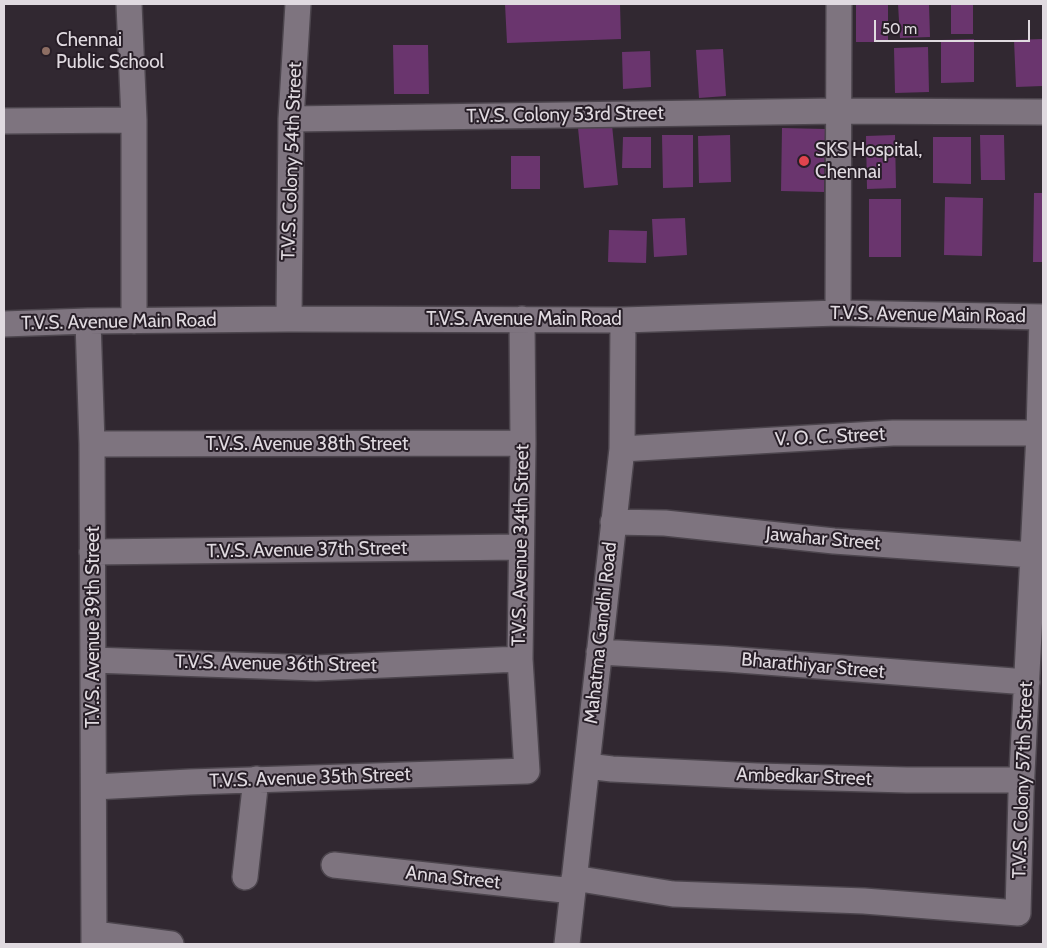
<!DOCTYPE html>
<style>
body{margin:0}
#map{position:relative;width:1047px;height:948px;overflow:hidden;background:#312831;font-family:Cabin,sans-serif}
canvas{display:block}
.frame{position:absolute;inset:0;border:5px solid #e0dae0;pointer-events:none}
.scale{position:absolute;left:874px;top:20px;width:156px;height:22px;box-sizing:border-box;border:2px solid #e0dae0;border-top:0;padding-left:6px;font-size:15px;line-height:18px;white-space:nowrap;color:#e0dae0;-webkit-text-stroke:4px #271e27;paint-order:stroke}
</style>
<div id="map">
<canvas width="1047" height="948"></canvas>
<div class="frame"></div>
<div class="scale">50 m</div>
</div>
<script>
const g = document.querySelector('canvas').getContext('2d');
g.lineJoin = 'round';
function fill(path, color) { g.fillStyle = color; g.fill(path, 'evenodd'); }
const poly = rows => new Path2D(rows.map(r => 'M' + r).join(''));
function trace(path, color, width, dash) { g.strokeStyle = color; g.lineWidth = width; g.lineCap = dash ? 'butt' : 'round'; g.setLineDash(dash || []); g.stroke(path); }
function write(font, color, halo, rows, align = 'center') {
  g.font = font + ' Cabin,sans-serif'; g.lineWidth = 4; g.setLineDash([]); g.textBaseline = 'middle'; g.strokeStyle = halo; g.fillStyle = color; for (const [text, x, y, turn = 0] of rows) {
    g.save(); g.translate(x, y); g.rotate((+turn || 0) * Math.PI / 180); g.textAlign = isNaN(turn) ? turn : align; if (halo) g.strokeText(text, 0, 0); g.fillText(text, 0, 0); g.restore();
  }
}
fill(poly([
 [505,4,620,4,621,39,507,43],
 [856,4,888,4,888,42,856,42],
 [898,4,929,4,930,37,900,38],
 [951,4,973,4,973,34,951,34],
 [974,39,974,82,941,83,941,40],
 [1043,39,1043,86,1016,87,1014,40],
 [393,45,428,45,429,94,394,94],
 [928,47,929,92,895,93,894,48],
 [723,49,726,96,699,98,696,50],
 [650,51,651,87,623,89,622,52],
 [612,125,618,185,584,188,578,128],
 [782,128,825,129,824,192,781,191],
 [662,135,693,135,693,187,663,188],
 [730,135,731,182,699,183,698,136],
 [895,135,896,188,867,189,866,136],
 [980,135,1004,135,1005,180,981,180],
 [623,137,651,137,651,168,622,168],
 [933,137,971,137,971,184,933,183],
 [511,156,540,156,540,189,511,189],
 [1034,193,1043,193,1043,262,1033,262],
 [945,197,983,198,982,256,944,255],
 [869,199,901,199,901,257,869,257],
 [685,218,687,255,654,257,652,219],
 [609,230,647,231,646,263,608,262]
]), '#6a356e');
const minor = poly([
 [129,4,134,120,134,321],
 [291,119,838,111,1043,112],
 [4,121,134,120],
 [838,313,839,4],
 [289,319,291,119,298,4],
 [88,321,92,444,94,944],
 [4,324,88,321,289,319,623,320,838,313,1043,317],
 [92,444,523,443],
 [622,449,893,433,1039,433],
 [613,522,665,523,834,541,1033,555],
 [92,552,521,547],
 [599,652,726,659,1027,682],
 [93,660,316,668,520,659],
 [587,766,612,769,757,776,907,780,1022,780],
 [94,787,190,782,527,771,520,659,523,443,522,319],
 [334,865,573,891],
 [245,877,256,779],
 [574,878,673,894,864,901,1018,913,1021,793,1039,433,1042,317],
 [95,934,171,944],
 [567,944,622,449,623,320]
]);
trace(minor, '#4c454d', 28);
trace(minor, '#7e747f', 25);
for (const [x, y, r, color] of [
 [46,51,5,"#8d6e63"],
 [804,161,6,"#e0444e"]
]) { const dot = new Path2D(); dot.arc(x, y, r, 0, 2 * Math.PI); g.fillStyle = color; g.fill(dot); trace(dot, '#271e27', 2); }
write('19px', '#e0dae0', '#271e27', [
 ["Chennai",56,40],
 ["Public School",56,62],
 ["SKS Hospital,",815,150],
 ["Chennai",815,172]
], 'left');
write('19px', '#e0dae0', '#271e27', [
 ["T.V.S. Colony 53rd Street",565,115,-1],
 ["T.V.S. Colony 54th Street",292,161,-88],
 ["T.V.S. Avenue Main Road",928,315,1],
 ["T.V.S. Avenue Main Road",524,319],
 ["T.V.S. Avenue Main Road",119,322,-1],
 ["V. O. C. Street",830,437,-3],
 ["T.V.S. Avenue 38th Street",307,444],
 ["Jawahar Street",823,539,5],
 ["T.V.S. Avenue 34th Street",521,545,-89],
 ["T.V.S. Avenue 37th Street",307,550,-1],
 ["T.V.S. Avenue 39th Street",93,627,-90],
 ["Mahatma Gandhi Road",601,633,-84],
 ["T.V.S. Avenue 36th Street",276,664,1],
 ["Bharathiyar Street",813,666,5],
 ["Ambedkar Street",804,777,2],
 ["T.V.S. Avenue 35th Street",310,778,-2],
 ["T.V.S. Colony 57th Street",1023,780,-88],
 ["Anna Street",453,878,6]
]);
</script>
